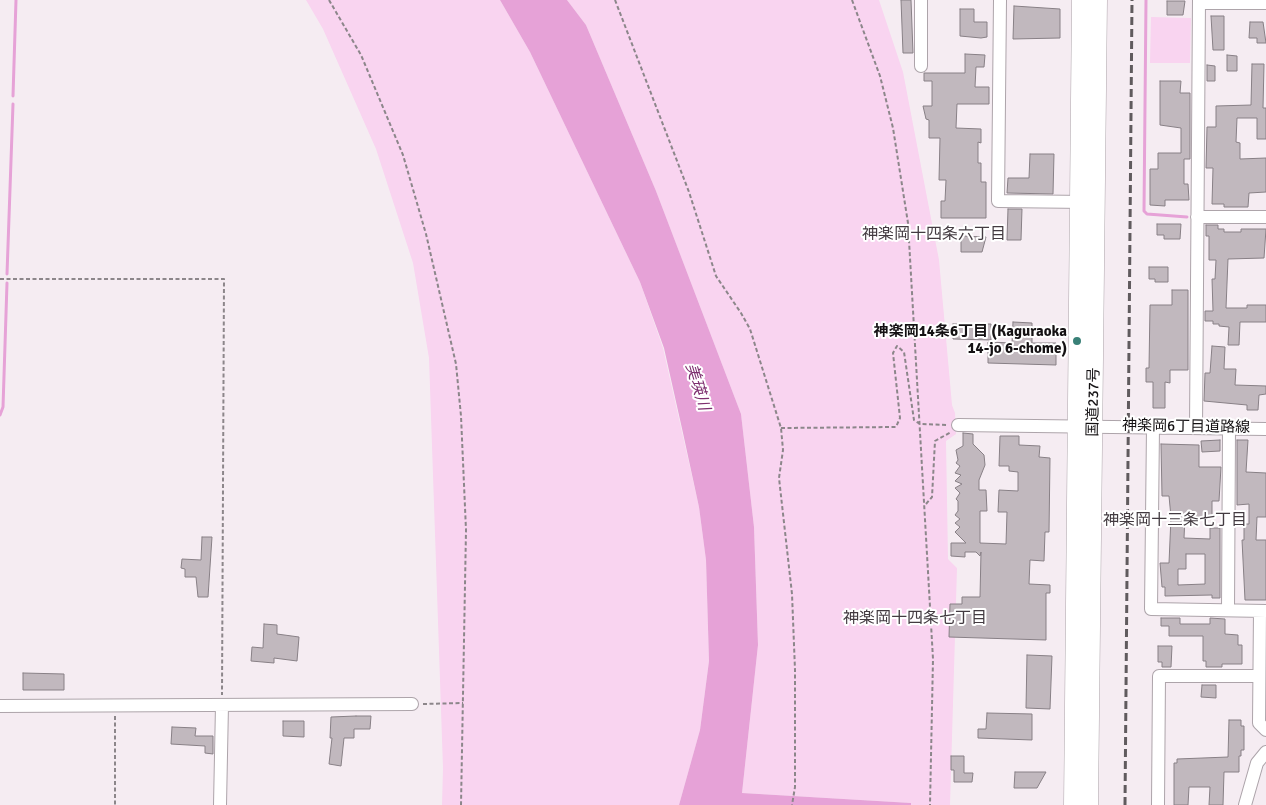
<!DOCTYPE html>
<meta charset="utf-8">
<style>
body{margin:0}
canvas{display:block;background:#f5ecf2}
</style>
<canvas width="1266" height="805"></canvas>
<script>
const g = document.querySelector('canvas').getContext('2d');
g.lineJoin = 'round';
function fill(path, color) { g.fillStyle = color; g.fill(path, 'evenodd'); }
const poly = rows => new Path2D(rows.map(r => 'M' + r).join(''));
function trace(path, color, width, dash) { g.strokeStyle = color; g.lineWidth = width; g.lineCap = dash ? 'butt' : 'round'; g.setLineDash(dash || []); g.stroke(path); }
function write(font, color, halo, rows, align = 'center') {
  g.font = font + ' Signika,"Noto Sans JP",sans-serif'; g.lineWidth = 4; g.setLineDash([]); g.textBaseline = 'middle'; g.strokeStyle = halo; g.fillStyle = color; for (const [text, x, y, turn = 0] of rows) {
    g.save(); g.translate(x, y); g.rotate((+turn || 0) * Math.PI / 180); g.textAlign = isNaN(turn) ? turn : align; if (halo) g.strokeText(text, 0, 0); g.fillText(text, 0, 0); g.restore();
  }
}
fill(poly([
 [306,0,500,0,530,52,640,282,663,348,699,507,706,560,709,661,700,730,679,805,442,805,443,768,429,358,413,263,376,149,323,29],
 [567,0,879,0,903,72,939,260,952,405,955,413,956,434,946,441,948,559,957,568,950,805,911,805,911,803,742,793,758,645,754,527,741,414,656,191,586,25],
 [1151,17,1191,18,1190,63,1150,63]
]), '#f9d4f0');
fill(poly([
 [500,0,567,0,586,25,656,191,741,414,754,527,758,645,742,793,911,803,911,805,679,805,700,730,709,661,706,560,699,507,683,433,664,348,640,282,530,52]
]), '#e6a2d7');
trace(poly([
 [1146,0,1144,211,1147,214,1187,217],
 [13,96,16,0],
 [7,274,13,104],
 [0,415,3,407,7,283]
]), '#e6a2d7', 3);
const building = poly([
 [901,0,911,0,913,53,903,53,901,0],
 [1167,1,1185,1,1183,15,1167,15,1167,1],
 [1014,6,1060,9,1060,38,1013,39,1014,6],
 [960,9,974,9,974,22,987,22,987,37,981,38,960,36,960,9],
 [1211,16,1224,16,1224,50,1213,50,1211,16],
 [1250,22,1263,22,1266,43,1257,43,1257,38,1249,38,1250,22],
 [965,54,985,55,984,67,976,67,975,87,989,87,989,104,957,104,956,128,981,129,981,143,978,142,978,163,981,163,981,182,986,182,986,218,941,218,941,201,945,201,946,180,939,180,940,138,929,138,929,120,926,119,923,106,932,106,932,81,924,81,924,73,965,73,965,54],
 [1227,55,1237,56,1237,71,1227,71,1227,55],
 [1252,64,1264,64,1263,108,1266,108,1266,139,1257,139,1257,118,1237,118,1236,142,1240,143,1240,159,1266,158,1266,192,1249,193,1248,207,1224,207,1224,204,1212,204,1213,168,1206,168,1207,127,1216,127,1216,106,1251,105,1252,64],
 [1207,65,1215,66,1215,81,1207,81,1207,65],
 [1160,81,1181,81,1180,93,1190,93,1190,159,1184,159,1184,184,1188,184,1189,200,1165,200,1165,206,1150,205,1150,169,1158,169,1158,153,1181,153,1181,128,1160,125,1160,81],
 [1030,154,1054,154,1053,194,1007,193,1008,178,1029,178,1030,154],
 [1008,209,1022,209,1021,240,1007,240,1008,209],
 [1157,224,1181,224,1180,239,1164,239,1164,235,1157,235,1157,224],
 [1206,225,1218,225,1218,229,1224,229,1224,232,1241,232,1241,229,1266,229,1264,258,1228,259,1226,308,1247,308,1247,305,1266,305,1266,322,1240,322,1239,345,1228,345,1229,327,1219,326,1219,324,1213,324,1213,321,1205,321,1205,311,1213,311,1212,279,1215,279,1216,260,1209,260,1209,236,1206,236,1206,225],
 [961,236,986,237,982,252,961,252,961,236],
 [1149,267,1168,267,1168,282,1155,282,1155,279,1149,279,1149,267],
 [1172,290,1188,290,1188,370,1170,370,1170,383,1165,382,1165,408,1153,408,1153,382,1146,382,1146,368,1149,368,1150,305,1172,305,1172,290],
 [1013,322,1032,323,1032,343,1056,343,1056,365,988,363,988,342,1012,343,1013,322],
 [953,324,991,324,991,340,953,339,953,324],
 [1212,346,1225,347,1224,369,1236,369,1235,385,1266,386,1266,394,1259,395,1258,410,1247,410,1247,405,1204,401,1205,373,1210,373,1212,346],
 [963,433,973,434,973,444,984,455,985,465,979,480,979,490,986,490,987,511,980,511,980,543,1006,544,1007,512,998,512,999,490,1018,491,1018,472,1009,471,1009,466,999,466,1000,436,1019,436,1019,445,1040,446,1039,457,1050,458,1049,532,1045,532,1044,561,1030,560,1029,584,1050,585,1050,593,1046,593,1046,640,949,637,950,604,962,604,962,597,980,597,981,552,980,556,976,552,965,552,965,557,951,556,951,543,966,543,955,532,960,527,955,523,960,519,955,515,958,511,958,501,956,499,960,493,955,488,962,484,955,481,961,475,955,473,960,466,956,463,958,460,956,450,963,446,963,433],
 [1220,440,1220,451,1202,452,1201,441,1220,440],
 [1237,440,1248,440,1246,472,1266,473,1266,517,1257,517,1256,540,1266,540,1266,600,1245,600,1242,540,1244,540,1244,524,1249,524,1249,504,1237,505,1237,440],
 [1161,444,1199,445,1199,467,1221,467,1219,501,1212,501,1212,517,1185,517,1184,538,1210,539,1210,528,1220,528,1220,598,1212,598,1212,595,1165,596,1165,587,1162,587,1160,563,1169,563,1171,517,1169,496,1162,496,1161,444],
 [1186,554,1205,554,1205,584,1178,585,1178,569,1186,569,1186,554],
 [202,537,212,537,208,597,198,597,196,577,185,577,185,569,181,568,182,559,201,560,202,537],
 [1161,618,1180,618,1180,624,1210,624,1210,618,1225,619,1225,634,1238,635,1238,645,1242,645,1242,664,1222,664,1222,667,1206,667,1206,661,1203,661,1203,636,1169,636,1169,626,1161,626,1161,618],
 [264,624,277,625,277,634,299,637,297,661,274,658,274,663,251,661,252,647,263,648,264,624],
 [1158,646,1172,646,1171,667,1162,667,1162,662,1158,662,1158,646],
 [1027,655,1052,656,1050,709,1026,708,1027,655],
 [23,673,64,674,64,690,23,690,23,673],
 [1202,685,1216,685,1216,698,1201,697,1202,685],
 [987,713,1032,714,1032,740,978,738,978,729,986,729,987,713],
 [356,716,371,716,370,729,354,729,354,738,344,738,341,766,329,764,332,738,330,738,331,717,356,716],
 [1229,720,1241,720,1241,726,1244,726,1244,750,1241,750,1241,756,1239,756,1239,772,1224,772,1223,805,1209,805,1210,787,1189,787,1188,805,1174,805,1174,763,1177,763,1177,759,1228,757,1229,720],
 [283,721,304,721,304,737,283,736,283,721],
 [172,727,196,728,195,736,213,736,213,754,205,753,205,746,171,744,172,727],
 [951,756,964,756,964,773,973,773,972,782,954,782,954,770,951,770,951,756],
 [1015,772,1046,772,1037,788,1014,788,1015,772]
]);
fill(building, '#c1b8be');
trace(building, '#888086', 1);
const minor = poly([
 [1000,0,998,201,1087,202],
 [1199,3,1266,3],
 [921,66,921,0],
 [1197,217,1266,217],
 [958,425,1266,429],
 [1153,427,1151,609,1266,611],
 [1196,428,1199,0],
 [1228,610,1229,428],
 [1260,611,1259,723,1266,730],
 [0,706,412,704],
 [220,805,222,705],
 [1158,805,1159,676,1258,676],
 [1245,805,1257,763,1266,752]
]);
const highway = poly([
 [1073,805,1081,0],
 [1089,805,1098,0]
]);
trace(minor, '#ada4aa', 14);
trace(highway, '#ada4aa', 19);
trace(poly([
 [329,0,361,55,403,155,426,234,456,364,461,416,466,530,461,805],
 [615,0,689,192,716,276,741,313,750,329,781,428,783,450,779,478,792,594,795,670,795,787,792,805],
 [852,0,880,76,893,128,908,223,933,659,930,805],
 [0,279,224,279,222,695],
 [781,428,896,427,900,418,893,353,897,346,904,352,914,420,920,424,947,425],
 [926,504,932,497,935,441,951,432],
 [423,704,463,703],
 [115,716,115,805]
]), '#8c868a', 2, [4, 2.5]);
trace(minor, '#fff', 12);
trace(highway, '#fff', 18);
trace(poly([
 [1125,805,1132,0]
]), '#605b5e', 3, [8, 4]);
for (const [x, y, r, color] of [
 [1077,341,5,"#398077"]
]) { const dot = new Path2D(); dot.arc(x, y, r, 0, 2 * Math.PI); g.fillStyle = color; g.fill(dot); trace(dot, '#fff', 2); }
write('bold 15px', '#141113', '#fff', [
 ["神楽岡14条6丁目 (Kaguraoka",1067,332],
 ["14-jo 6-chome)",1067,349]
], 'right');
write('15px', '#141113', '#fff', [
 ["国道237号",1094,402,-89],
 ["神楽岡6丁目道路線",1186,427,1]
]);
write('16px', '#433b41', '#fff', [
 ["神楽岡十四条六丁目",934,235],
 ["神楽岡十三条七丁目",1175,521],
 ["神楽岡十四条七丁目",915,619]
]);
write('italic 16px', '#7d2e6f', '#fff', [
 ["美瑛川",697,387,73]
]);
</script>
